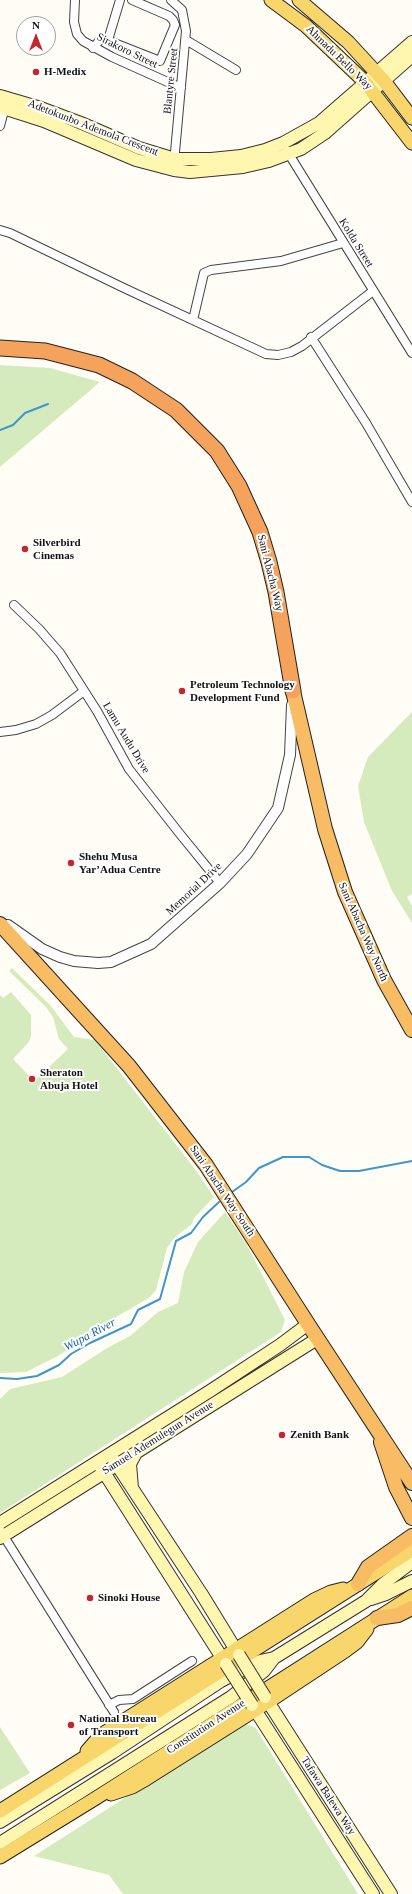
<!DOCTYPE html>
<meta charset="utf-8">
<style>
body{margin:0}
#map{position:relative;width:412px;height:1894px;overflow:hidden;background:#fffdf5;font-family:Georgia,serif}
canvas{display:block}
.north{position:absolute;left:16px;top:16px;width:40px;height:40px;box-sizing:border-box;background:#fff;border:1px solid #a0a0a0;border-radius:50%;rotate:0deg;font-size:11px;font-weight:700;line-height:16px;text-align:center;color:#111}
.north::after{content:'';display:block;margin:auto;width:14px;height:18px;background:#c4262e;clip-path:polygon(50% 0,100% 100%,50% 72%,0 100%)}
</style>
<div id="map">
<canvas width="412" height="1894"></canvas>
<div class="north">N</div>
</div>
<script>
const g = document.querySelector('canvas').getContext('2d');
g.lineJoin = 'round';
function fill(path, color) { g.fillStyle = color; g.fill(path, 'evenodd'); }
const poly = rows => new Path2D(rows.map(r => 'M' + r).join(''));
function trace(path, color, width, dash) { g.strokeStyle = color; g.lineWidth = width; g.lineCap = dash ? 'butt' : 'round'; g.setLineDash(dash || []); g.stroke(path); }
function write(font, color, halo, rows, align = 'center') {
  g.font = font + ' Georgia,serif'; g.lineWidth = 4; g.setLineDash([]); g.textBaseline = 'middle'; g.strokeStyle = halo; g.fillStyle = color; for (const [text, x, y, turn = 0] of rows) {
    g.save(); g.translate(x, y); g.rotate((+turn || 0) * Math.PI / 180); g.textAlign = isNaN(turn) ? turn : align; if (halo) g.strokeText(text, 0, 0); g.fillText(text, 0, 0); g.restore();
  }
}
fill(poly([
 [0,365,50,368,100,382,0,467],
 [412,712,412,894,407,897,412,906,412,923,392,891,364,822,358,786,368,757],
 [12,968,50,1005,74,1037,95,1040,197,1172,214,1197,194,1218,192,1224,175,1237,167,1248,156,1290,149,1298,116,1317,105,1332,91,1336,56,1357,26,1372,0,1373,0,995,3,998,11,992,31,1015,31,1037,28,1043,13,1059,34,1081,68,1049,59,1039,53,1017,46,1007,9,971],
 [225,1212,247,1245,285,1320,281,1332,0,1513,0,1399,10,1389,62,1377,107,1348,130,1336,158,1312,178,1303,184,1272,198,1242],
 [242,1723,255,1727,358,1894,123,1894,109,1875,34,1856],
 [0,1727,30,1773,0,1790]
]), '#d5ebbd');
trace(poly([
 [0,430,13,425,25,413,48,404],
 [232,1192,246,1182,259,1168,283,1157,309,1157,322,1165,340,1171,359,1171,412,1161],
 [0,1378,17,1379,37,1376,59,1365,71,1354,90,1343,131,1324,138,1310,160,1299,176,1241,191,1233,203,1217,219,1202]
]), '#3f96cf', 2);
const minor = poly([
 [75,0,74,22,77,34,83,41,112,57,181,88],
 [171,0,182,10,186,31,174,163],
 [108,40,120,0],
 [186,40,236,70],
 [93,48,99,41,104,39,160,61,175,25,173,20,169,16,132,0],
 [0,126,6,103],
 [287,151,412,353],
 [0,230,10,233,126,289,266,354,278,355,291,352,302,346,373,291],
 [193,320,204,273,211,270,281,261,343,243],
 [311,337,366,423,412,502],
 [14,605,39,629,60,653,97,711,129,769,180,834,220,883],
 [0,732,16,730,36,724,52,715,84,691],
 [0,1530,114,1712],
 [109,1705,119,1700,133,1699,192,1661]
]);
const tertiary = poly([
 [8,925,42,949,60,957,74,961,98,963,111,962,151,944,220,883,247,854,278,808,290,755,292,705]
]);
const secondary = poly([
 [0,96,41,108,81,123,139,148,175,159,211,159,241,156,265,150,283,143,319,123,412,42],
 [0,107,44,121,136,160,174,170,190,172,243,167,269,161,301,149,325,133,412,56],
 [113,1459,201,1593,239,1655],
 [100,1466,226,1664],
 [132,1488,130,1464,136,1453],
 [0,1523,210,1391,280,1345,308,1324],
 [0,1538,317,1339],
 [371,1599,386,1594,412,1581],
 [265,1697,391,1894],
 [252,1705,373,1894],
 [0,1822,112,1753,221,1681,260,1661,274,1658,366,1601,383,1584,412,1562],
 [0,1843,231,1697,264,1671,274,1658]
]);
const primary = poly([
 [271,0,306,26,365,82,412,143],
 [299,0,348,42,384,81,412,118],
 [87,1751,101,1735,314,1600,331,1592,343,1589],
 [111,1794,132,1787,146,1779,268,1702,345,1651,357,1642,367,1629],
 [0,1811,412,1550],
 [0,1857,96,1798,412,1596]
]);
const trunk = poly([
 [293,691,325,829,345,892,384,980,412,1030],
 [0,924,129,1066,206,1165,308,1324,412,1483],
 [381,1442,396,1487,412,1518],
 [358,1584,368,1567,412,1536],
 [377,1618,398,1615,412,1608]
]);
const motorway = poly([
 [0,348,45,351,99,365,132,381,176,410,217,451,239,486,260,532,269,562,276,592,293,691]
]);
trace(minor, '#444', 10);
trace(tertiary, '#444', 12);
trace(secondary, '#333', 14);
trace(primary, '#222', 15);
trace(trunk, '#222', 16);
trace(motorway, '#222', 17);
trace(minor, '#fff', 8);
trace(tertiary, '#fff', 10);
trace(secondary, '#fff6b0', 12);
trace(primary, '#f9d66b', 13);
trace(trunk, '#f7bc64', 14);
trace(motorway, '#f5a25d', 15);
const secondaryBridge = poly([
 [239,1655,265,1697],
 [226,1664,252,1705]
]);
trace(secondaryBridge, '#333', 14, []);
trace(secondaryBridge, '#fff6b0', 12);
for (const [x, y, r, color] of [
 [36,72,4,"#c4262e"],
 [25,549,4,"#c4262e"],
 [182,691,4,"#c4262e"],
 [71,863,4,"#c4262e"],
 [32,1079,4,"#c4262e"],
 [282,1435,4,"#c4262e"],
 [90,1598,4,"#c4262e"],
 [71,1725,4,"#c4262e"]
]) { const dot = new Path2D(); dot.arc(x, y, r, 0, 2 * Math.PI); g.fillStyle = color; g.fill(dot); trace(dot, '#fff', 1.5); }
write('11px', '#111', '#fff', [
 ["Sirakoro Street",127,51,26],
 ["Ahmadu Bello Way",339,58,44],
 ["Blantyre Street",171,81,-84],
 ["Adetokunbo Ademola Crescent",93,128,21],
 ["Kolda Street",356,243,58],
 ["Sani Abacha Way",270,573,76],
 ["Lamu Audu Drive",126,738,59],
 ["Memorial Drive",194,889,-43],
 ["Sani Abacha Way North",363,932,66],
 ["Sani Abacha Way South",222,1191,56],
 ["Samuel Ademulegun Avenue",158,1438,-32],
 ["Constitution Avenue",206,1727,-33],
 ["Tafawa Balewa Way",328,1796,57]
]);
write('bold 11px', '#111', '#fff', [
 ["H-Medix",44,72],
 ["Silverbird",33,543],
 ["Cinemas",33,556],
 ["Petroleum Technology",190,685],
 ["Development Fund",190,698],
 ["Shehu Musa",79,857],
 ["Yar’Adua Centre",79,870],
 ["Sheraton",40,1073],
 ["Abuja Hotel",40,1086],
 ["Zenith Bank",290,1435],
 ["Sinoki House",98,1598],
 ["National Bureau",79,1719],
 ["of Transport",79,1732]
], 'left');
write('italic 12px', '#1768a6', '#fff', [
 ["Wupa River",90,1335,-28]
]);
</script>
